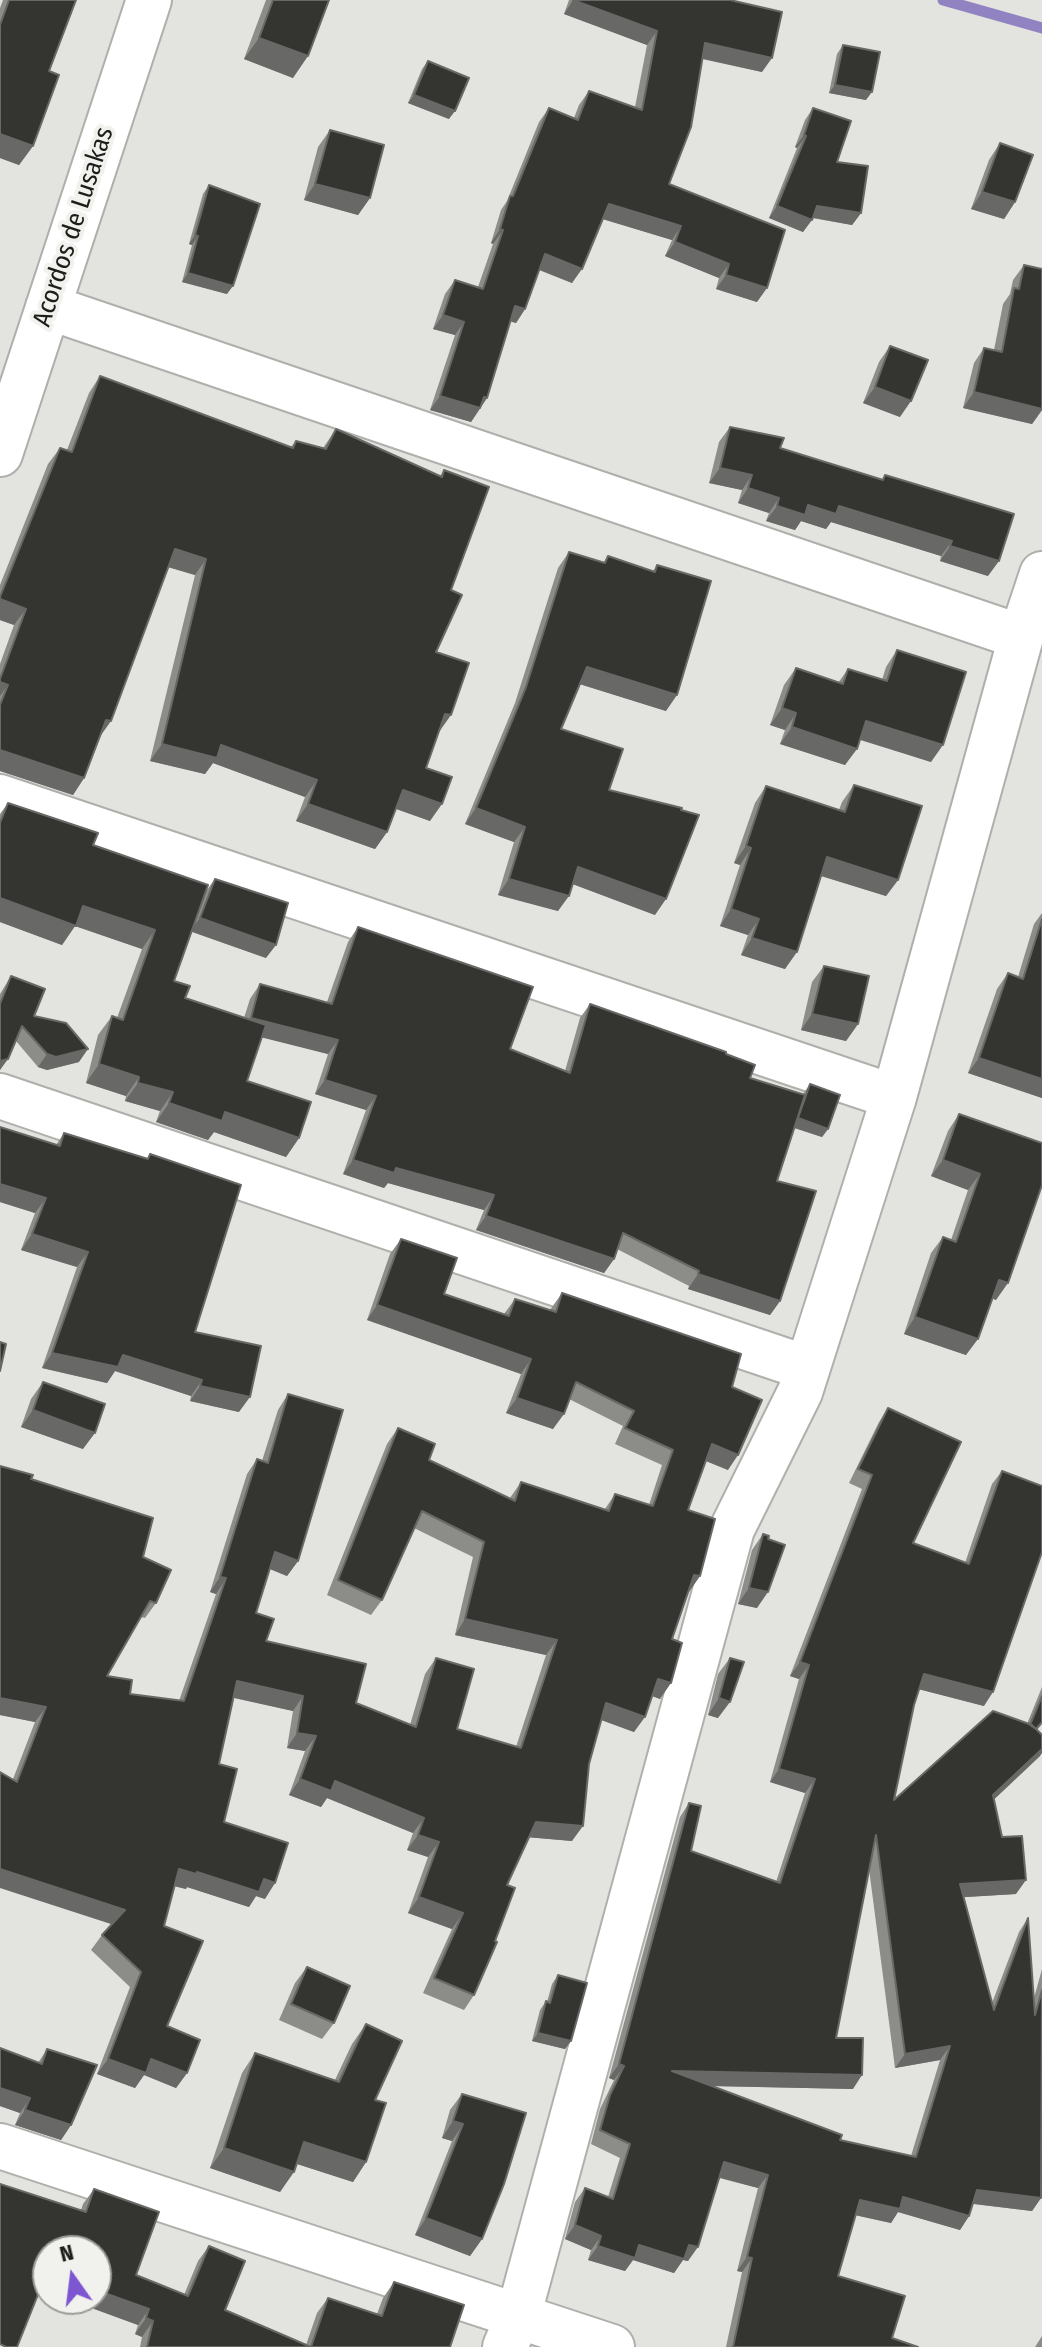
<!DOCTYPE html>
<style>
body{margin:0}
#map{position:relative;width:1042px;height:2347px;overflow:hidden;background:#e3e4e0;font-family:"Fira Sans Condensed",sans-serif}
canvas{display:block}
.north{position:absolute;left:32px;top:2235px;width:80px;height:80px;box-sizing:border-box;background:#f1f1ed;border:2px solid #9c9c99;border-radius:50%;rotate:346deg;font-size:22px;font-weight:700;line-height:32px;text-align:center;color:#1d1d1b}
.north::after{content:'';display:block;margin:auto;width:28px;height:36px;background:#7d57d1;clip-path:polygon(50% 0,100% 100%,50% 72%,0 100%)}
</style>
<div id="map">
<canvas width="1042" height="2347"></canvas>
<div class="north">N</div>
</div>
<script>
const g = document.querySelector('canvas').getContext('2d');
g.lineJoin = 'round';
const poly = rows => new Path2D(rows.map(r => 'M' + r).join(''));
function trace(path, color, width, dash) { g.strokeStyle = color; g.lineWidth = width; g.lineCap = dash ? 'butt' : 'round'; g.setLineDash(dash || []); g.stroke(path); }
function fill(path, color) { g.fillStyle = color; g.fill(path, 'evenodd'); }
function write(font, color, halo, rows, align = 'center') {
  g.font = font + ' "Fira Sans Condensed",sans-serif'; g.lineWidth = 8; g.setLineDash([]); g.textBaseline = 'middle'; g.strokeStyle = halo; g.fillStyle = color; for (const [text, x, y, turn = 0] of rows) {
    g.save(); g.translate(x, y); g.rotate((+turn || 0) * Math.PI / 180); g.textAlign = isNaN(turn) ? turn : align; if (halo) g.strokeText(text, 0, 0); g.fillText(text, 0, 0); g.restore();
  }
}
trace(poly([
 [943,0,1042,28]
]), '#9183c1', 11);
const minor = poly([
 [48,307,1021,637],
 [0,454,149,0],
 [0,797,894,1097],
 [0,1096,807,1368],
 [0,2146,612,2347],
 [505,2347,518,2317,732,1529,800,1392,894,1097,1021,637,1042,574]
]);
trace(minor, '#afafab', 48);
trace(minor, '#fff', 44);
fill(poly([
 [3,0,76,0,49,71,33,146,19,165,0,158,0,8],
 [266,0,329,0,293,78,244,59],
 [569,0,730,0,762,72,702,59,669,184,757,302,716,289,719,278,665,256,672,240,603,219,572,283,539,270,525,309,516,323,510,321,487,398,471,422,430,410,455,335,433,329,445,294,455,280,478,287,493,244,491,243,501,210,507,201,539,122,549,108,574,118,579,105,589,91,635,107,647,45,564,14],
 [843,45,866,100,829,93,837,54],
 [428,61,449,119,408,103,422,69],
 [813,108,861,213,852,225,812,218,803,232,769,218,797,148,795,147,805,120],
 [330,130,370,198,358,215,304,200,318,147],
 [1000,143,1015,202,1004,219,971,209,989,160],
 [209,185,227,294,182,282,192,245,189,244,203,194],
 [1024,265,1042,269,1042,410,1032,424,963,408,974,363,984,348,994,350,1003,304,1010,294,1013,280],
 [890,346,900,417,863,403,879,362],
 [100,376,291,447,296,441,323,448,336,429,440,476,444,470,451,590,436,652,439,732,426,768,430,821,396,809,387,832,375,849,296,821,305,797,213,763,205,774,150,761,195,575,169,567,84,778,73,795,0,771,0,664,14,625,0,620,0,585,48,464,60,448,67,450,89,393],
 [730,427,780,448,882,479,885,475,988,576,940,561,941,556,831,522,826,529,801,521,795,530,766,521,769,513,738,503,742,490,709,483,719,442],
 [569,552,603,563,608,556,653,571,657,565,666,711,580,684,561,729,609,790,655,915,573,884,558,911,498,895,514,842,465,824,515,703,558,568],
 [897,650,931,762,860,739,845,765,780,744,785,730,770,725,784,685,796,668,838,683,848,669,882,680,886,667],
 [854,785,898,880,886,896,821,876,785,969,741,955,748,935,720,926,740,865,734,863,755,803,766,786,839,810,842,802],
 [8,803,93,845,206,891,215,879,266,958,192,932,174,981,185,998,244,1018,250,999,260,984,327,1002,348,942,358,927,510,1049,565,1071,580,1018,590,1004,726,1054,750,1078,803,1094,810,1084,828,1129,822,1137,794,1128,777,1181,780,1301,770,1315,688,1289,689,1286,617,1249,614,1259,604,1273,476,1230,484,1210,388,1183,384,1188,343,1174,366,1110,315,1094,328,1054,262,1037,247,1081,299,1138,286,1157,214,1132,208,1140,156,1122,160,1111,125,1101,126,1096,86,1083,98,1035,112,1016,117,1018,142,949,75,926,62,945,0,922,0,814],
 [1042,913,1042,1098,968,1073,997,989,1008,973,1018,977,1034,924],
 [824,966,858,1024,846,1041,801,1030,812,982],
 [11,976,34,1016,79,1062,47,1070,38,1067,16,1041,0,1070,0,994],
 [959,1114,1042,1143,996,1300,992,1298,966,1355,904,1334,931,1253,943,1237,951,1240,968,1190,931,1176,948,1131],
 [0,1127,56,1145,64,1133,147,1159,150,1154,195,1332,239,1412,190,1401,191,1396,115,1371,107,1383,42,1368,77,1267,21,1250,35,1213,0,1202],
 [401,1239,444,1294,504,1314,515,1299,550,1310,562,1293,732,1387,728,1470,706,1461,688,1510,700,1576,688,1592,672,1639,660,1699,652,1696,634,1732,601,1720,589,1764,572,1841,528,1837,507,1885,474,1995,464,2010,423,1993,452,1929,408,1913,428,1857,407,1850,413,1833,327,1798,321,1807,289,1795,305,1751,287,1748,293,1711,234,1698,219,1764,224,1822,265,1899,256,1896,249,1907,187,1887,186,1889,175,1886,164,1926,167,2026,187,2073,176,2088,144,2075,135,2088,97,2074,130,1987,91,1950,102,1935,111,1924,13,1779,35,1722,0,1715,0,1466,31,1479,143,1557,156,1603,145,1618,141,1617,107,1676,130,1694,179,1701,216,1594,210,1592,247,1474,257,1459,262,1461,278,1410,288,1394,298,1561,287,1576,270,1569,256,1613,266,1641,356,1703,410,1725,425,1674,436,1658,457,1729,516,1747,546,1655,455,1635,473,1557,414,1528,382,1600,371,1615,327,1595,387,1444,398,1428,429,1460,510,1498,521,1482,605,1509,615,1494,649,1505,662,1465,615,1444,623,1426,569,1399,553,1429,506,1413,521,1374,367,1320,390,1254],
 [43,1382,83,1449,21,1427,31,1399],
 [888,1408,913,1543,965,1563,992,1484,1002,1471,984,1706,919,1689,914,1705,894,1800,1027,1724,1042,1687,1042,1724,1037,1730,1040,1756,994,1799,1016,1894,964,1897,992,2003,1019,1932,1028,1918,1034,1998,1042,1969,1041,2198,1032,2211,973,2204,969,2216,960,2230,898,2212,891,2223,855,2215,838,2276,892,2338,918,2347,726,2347,742,2272,737,2271,758,2188,719,2178,688,2261,683,2260,674,2273,633,2260,625,2271,588,2260,591,2250,565,2239,575,2202,585,2188,608,2197,620,2158,591,2144,600,2109,614,2080,609,2078,680,1817,689,1803,691,1851,776,1882,805,1793,770,1782,799,1679,790,1676,862,1489,849,1483,879,1422],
 [869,1869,895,2068,940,2060,911,2156,840,2140,712,2086,853,2089,836,2038],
 [763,1534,768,1539,757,1608,738,1604,752,1550],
 [730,1658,718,1718,708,1715,718,1674],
 [307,1967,334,2023,322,2039,279,2020,295,1983],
 [558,1975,571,2041,565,2049,532,2041,540,2010,546,2001,547,2002,552,1984],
 [366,2024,375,2100,366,2162,353,2182,297,2164,280,2192,210,2168,242,2073,255,2053,335,2080,352,2044],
 [0,2048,38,2063,47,2049,71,2125,61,2140,15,2125,20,2113,0,2106],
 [462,2094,482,2239,470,2256,415,2235,452,2141,442,2138,450,2110],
 [94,2189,136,2275,184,2295,198,2261,209,2246,225,2310,306,2345,317,2313,328,2298,377,2314,383,2298,394,2282,450,2347,140,2347,142,2337,135,2334,138,2325,40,2289,0,2347,81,2210,83,2204],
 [1042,2336,1042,2347,1035,2347]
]), '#8c8c88');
fill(poly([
 [573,0,657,31,647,45,564,14],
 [259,38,308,56,293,78,244,59],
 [705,43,772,58,762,72,695,57],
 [835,85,872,92,866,100,829,93],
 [414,95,455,111,449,119,408,103],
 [0,134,33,146,19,165,0,158],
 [804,135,806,136,797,148,795,147],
 [315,184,370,198,358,215,304,200],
 [982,192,1015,202,1004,219,971,209],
 [609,204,681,226,672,240,599,218],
 [777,206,812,220,803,232,769,218],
 [817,206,861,213,852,225,809,217],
 [500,229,503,230,493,244,491,243],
 [195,235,198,236,192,245,189,244],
 [675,242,729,264,719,278,665,256],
 [545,254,582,269,572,283,535,268],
 [188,273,233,286,227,294,182,282],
 [726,275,767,288,757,302,716,289],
 [515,306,525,309,516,323,505,320],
 [443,315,464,322,455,335,433,329],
 [875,387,911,401,900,417,863,403],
 [974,392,1042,409,1042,410,1032,424,963,408],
 [440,396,484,397,487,398,471,422,430,410],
 [720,468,752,475,742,490,709,483],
 [748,488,779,498,769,513,738,503],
 [808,505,839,506,952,541,941,556,831,522,826,529,801,521,795,530,766,521,777,506],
 [950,546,999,561,988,576,940,561],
 [175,549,206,559,195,575,164,566],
 [0,599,26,609,14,625,0,620],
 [587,667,677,695,666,711,576,683],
 [0,682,8,685,0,696],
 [782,708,796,713,785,730,770,725],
 [445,714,451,715,439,732],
 [106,720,111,721,99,738],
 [866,721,943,745,931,762,854,738],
 [792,727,857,749,845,765,780,744],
 [162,744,221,745,317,780,305,797,213,763,205,774,150,761],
 [0,750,84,778,73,795,0,771],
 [403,790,442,804,430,821,391,807],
 [308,804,387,832,375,849,296,821],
 [476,808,525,827,514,842,465,824],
 [746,846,751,848,740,865,734,863],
 [827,857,898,880,886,896,815,874],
 [578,867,666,899,655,915,567,882],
 [509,879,569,896,558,911,498,895],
 [0,898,83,906,155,930,142,949,75,926,62,945,0,922],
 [731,909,759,919,748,935,720,926],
 [200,918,276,945,266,958,190,931],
 [752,938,797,952,785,969,741,955],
 [812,1014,858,1024,846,1041,801,1030],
 [251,1018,338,1040,328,1054,240,1032],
 [88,1049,79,1062,47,1070,38,1067,47,1054],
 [979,1058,1042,1079,1042,1098,968,1073],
 [8,1059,0,1070,0,1061],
 [99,1064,139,1077,126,1096,86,1083],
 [325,1080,376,1096,366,1110,315,1094],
 [138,1083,173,1092,160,1111,125,1101],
 [169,1103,225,1112,299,1138,286,1157,214,1132,208,1140,156,1122],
 [798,1118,828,1129,822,1137,792,1127],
 [353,1160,396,1168,494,1195,484,1210,388,1183,384,1188,343,1174],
 [943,1160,980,1174,968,1190,931,1176],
 [0,1184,46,1198,35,1213,0,1202],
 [486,1216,614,1259,604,1273,476,1230],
 [32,1234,88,1252,77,1267,21,1250],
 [698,1274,780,1301,770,1315,688,1289],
 [999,1280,1008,1283,996,1300,987,1296],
 [377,1305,531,1359,521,1374,367,1320],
 [915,1317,978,1339,966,1355,904,1334],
 [52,1353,123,1355,202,1380,191,1396,115,1371,107,1383,42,1368],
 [200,1386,250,1397,239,1412,190,1401],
 [517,1398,564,1414,553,1429,506,1413],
 [33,1410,95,1433,83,1449,21,1427],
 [712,1444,738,1455,728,1470,701,1459],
 [275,1552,298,1561,287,1576,265,1567],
 [694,1575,700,1576,689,1592,684,1590],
 [220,1577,226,1578,216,1594,210,1592],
 [749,1588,768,1592,757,1608,738,1604],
 [465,1619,557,1640,546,1655,455,1635],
 [800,1662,809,1665,799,1679,790,1676],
 [924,1674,993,1692,984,1706,914,1688],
 [658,1679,671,1683,660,1699,647,1694],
 [237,1681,303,1696,293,1711,226,1696],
 [0,1698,46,1707,35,1722,0,1715],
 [719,1698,730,1702,718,1718,708,1715],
 [606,1703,645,1717,634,1732,596,1718],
 [297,1733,316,1736,305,1751,287,1748],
 [1042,1749,1042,1753,1040,1756,984,1809,993,1795],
 [779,1769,815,1779,805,1793,770,1782],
 [300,1779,335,1781,424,1818,413,1833,327,1798,321,1807,289,1795],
 [536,1822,583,1826,572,1841,525,1837],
 [418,1835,439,1842,428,1857,407,1850],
 [0,1869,125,1910,114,1925,0,1888],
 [179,1869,264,1879,275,1883,265,1899,256,1896,249,1907,187,1887,186,1889,169,1885],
 [1026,1880,1016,1894,951,1898,960,1884],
 [419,1897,463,1913,452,1929,408,1913],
 [538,2033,571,2041,565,2049,532,2041],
 [950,2046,940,2060,895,2068,905,2054],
 [108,2059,151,2059,187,2073,176,2088,144,2075,135,2088,97,2074],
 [619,2064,624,2066,614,2080,609,2078],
 [672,2071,862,2075,853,2089,663,2085],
 [0,2088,30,2098,20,2113,0,2106],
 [25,2110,71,2125,61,2140,15,2125],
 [453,2121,463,2124,452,2141,442,2138],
 [304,2142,366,2162,353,2182,291,2162],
 [224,2148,294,2172,280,2192,210,2168],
 [724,2162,768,2175,758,2188,714,2176],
 [977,2190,1041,2198,1032,2211,967,2203],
 [903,2197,969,2216,960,2230,898,2212,891,2223,850,2214,860,2200],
 [426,2218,482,2239,470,2256,415,2235],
 [575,2225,601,2236,591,2250,565,2239],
 [689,2245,698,2247,688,2261,683,2260,674,2273,633,2260,625,2271,588,2260,598,2246],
 [747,2257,752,2258,742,2272,737,2271],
 [47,2272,48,2272,48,2292,36,2288],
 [96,2290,149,2309,138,2325,67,2299,96,2299],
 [146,2318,153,2321,142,2337,135,2334]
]), '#686966');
const building = poly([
 [9,0,76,0,49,71,59,75,33,146,0,134,0,25,9,0],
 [273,0,329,0,308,56,259,38,273,0],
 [573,0,730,0,782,12,772,58,705,43,691,127,669,184,785,230,767,288,726,275,729,264,675,242,681,226,609,204,582,269,545,254,525,309,515,306,487,398,484,397,480,408,440,396,464,322,443,315,455,280,483,289,503,230,500,229,510,196,513,196,549,108,578,120,589,91,642,110,657,31,573,0],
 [843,45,880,52,872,92,835,85,843,45],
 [428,61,469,78,455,111,414,95,428,61],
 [813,108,851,121,837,162,868,166,861,213,817,206,812,220,777,206,806,136,804,135,813,108],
 [330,130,384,145,370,198,315,184,330,130],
 [1000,143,1033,155,1015,202,982,192,1000,143],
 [209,185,260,204,233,286,188,273,198,236,195,235,209,185],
 [1024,265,1042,269,1042,409,974,392,984,348,1002,352,1014,288,1019,289,1024,265],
 [890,346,928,360,911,401,875,387,890,346],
 [100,376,293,448,296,441,326,449,336,429,442,477,444,470,489,487,451,590,462,595,436,652,469,663,451,715,445,714,426,768,452,777,442,804,403,790,387,832,308,804,317,780,221,745,217,758,162,744,206,559,175,549,111,721,106,720,84,778,0,750,0,705,8,685,0,682,0,679,26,609,0,599,0,597,60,448,72,452,100,376],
 [730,427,784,438,780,448,883,480,885,475,1014,514,999,561,950,546,952,541,839,506,836,514,808,505,805,515,777,506,779,498,748,488,752,475,720,468,730,427],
 [569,552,605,563,608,556,655,572,657,565,711,581,677,695,587,667,561,729,623,749,609,790,682,808,681,810,699,815,666,899,578,867,569,896,509,879,525,827,476,808,526,687,569,552],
 [897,650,966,672,943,745,866,721,857,749,792,727,796,713,782,708,796,668,843,684,848,669,887,681,897,650],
 [854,785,922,806,898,880,827,857,797,952,752,938,759,919,731,909,751,848,746,846,766,786,845,812,854,785],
 [8,803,98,833,93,845,208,885,174,981,190,986,185,998,266,1025,247,1081,311,1102,299,1138,225,1112,222,1121,169,1103,173,1092,138,1083,139,1077,99,1064,112,1016,123,1020,155,930,83,906,76,926,0,898,0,823,8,803],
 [215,879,288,903,276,945,200,918,215,879],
 [1042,919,1042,1079,979,1058,1008,973,1023,979,1042,919],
 [358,927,533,987,510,1049,570,1073,590,1004,726,1052,726,1054,755,1065,750,1078,805,1095,777,1181,816,1191,780,1301,698,1274,699,1271,623,1233,614,1259,486,1216,494,1195,396,1168,394,1173,353,1160,376,1096,325,1080,338,1040,251,1018,260,984,332,1004,358,927],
 [824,966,869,976,858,1024,812,1014,824,966],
 [11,976,45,989,34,1016,66,1023,88,1049,56,1057,47,1054,22,1026,8,1059,0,1061,0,1004,11,976],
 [810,1084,840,1095,828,1129,798,1118,810,1084],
 [959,1114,1042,1143,1042,1185,1008,1283,999,1280,978,1339,915,1317,943,1237,956,1242,980,1174,943,1160,959,1114],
 [0,1127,60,1146,64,1133,148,1159,150,1154,241,1185,195,1332,261,1346,250,1397,200,1386,202,1380,123,1355,118,1367,52,1353,88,1252,32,1234,46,1198,0,1184,0,1127],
 [401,1239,457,1258,444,1294,509,1316,515,1299,556,1312,562,1293,741,1354,732,1387,762,1400,738,1455,712,1444,688,1510,715,1519,700,1576,694,1575,672,1639,682,1643,671,1683,658,1679,645,1717,606,1703,589,1764,583,1826,536,1822,507,1885,515,1888,495,1941,497,1942,474,1995,434,1978,463,1913,419,1897,439,1842,418,1835,424,1818,335,1781,331,1791,300,1779,316,1736,297,1733,303,1696,237,1681,219,1764,237,1769,224,1822,288,1843,275,1883,264,1879,259,1892,197,1872,196,1874,179,1869,164,1926,203,1941,167,2026,200,2040,187,2073,151,2059,146,2073,108,2059,141,1972,102,1935,125,1910,0,1869,0,1772,17,1782,46,1707,0,1698,0,1466,33,1475,31,1479,153,1518,143,1557,171,1570,156,1603,150,1601,107,1676,132,1680,130,1694,184,1701,226,1578,220,1577,257,1459,268,1463,288,1394,343,1410,298,1561,275,1552,256,1613,274,1619,266,1641,366,1664,356,1703,416,1727,436,1658,474,1669,457,1729,521,1748,557,1640,465,1619,484,1542,422,1511,382,1600,338,1580,398,1428,435,1444,429,1460,515,1501,521,1482,609,1511,615,1494,653,1506,673,1450,625,1428,634,1411,576,1382,564,1414,517,1398,531,1359,377,1305,401,1239],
 [0,1342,6,1344,0,1371,0,1342],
 [43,1382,105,1404,95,1433,33,1410,43,1382],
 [888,1408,961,1442,913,1543,969,1564,1002,1471,1042,1486,1042,1552,993,1692,924,1674,914,1705,894,1800,993,1711,1032,1725,1042,1735,1042,1749,993,1795,1002,1837,1022,1836,1026,1880,960,1884,994,2010,1028,1918,1035,2015,1042,1990,1041,2198,977,2190,969,2216,903,2197,900,2209,860,2200,838,2276,905,2296,892,2338,918,2347,733,2347,752,2258,747,2257,768,2175,724,2162,698,2247,689,2245,684,2259,639,2245,635,2258,598,2246,601,2236,575,2225,585,2188,613,2199,630,2144,600,2130,610,2095,624,2066,619,2064,689,1803,701,1806,691,1851,780,1883,815,1779,779,1769,809,1665,800,1662,872,1475,858,1469,888,1408],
 [876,1835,905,2054,950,2046,916,2157,840,2140,842,2135,672,2071,862,2075,863,2038,836,2038,876,1835],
 [763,1534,769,1536,768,1539,785,1545,768,1592,749,1588,763,1534],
 [730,1658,744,1662,730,1702,719,1698,730,1658],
 [1042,1696,1042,1722,1036,1729,1030,1725,1042,1696],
 [307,1967,350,1986,334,2023,291,2004,307,1967],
 [558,1975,587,1983,571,2041,538,2033,546,2001,550,2003,558,1975],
 [366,2024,402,2041,375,2100,386,2103,366,2162,304,2142,294,2172,224,2148,255,2053,339,2082,366,2024],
 [0,2048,42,2064,47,2049,97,2065,71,2125,25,2110,30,2098,0,2088,0,2048],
 [462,2094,526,2113,504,2184,482,2239,426,2218,463,2124,453,2121,462,2094],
 [0,2184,86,2212,94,2189,159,2212,136,2275,188,2296,209,2246,245,2261,225,2310,311,2347,147,2347,153,2321,146,2318,149,2309,96,2290,96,2251,48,2251,48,2272,47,2272,17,2347,6,2347,0,2344,0,2184],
 [394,2282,464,2305,450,2347,311,2347,328,2298,382,2316,394,2282]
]);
fill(building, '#343431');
trace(building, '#686966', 2);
write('26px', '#1d1d1b', '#f1f1ed', [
 ["Acordos de Lusakas",74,227,-72]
]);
</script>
